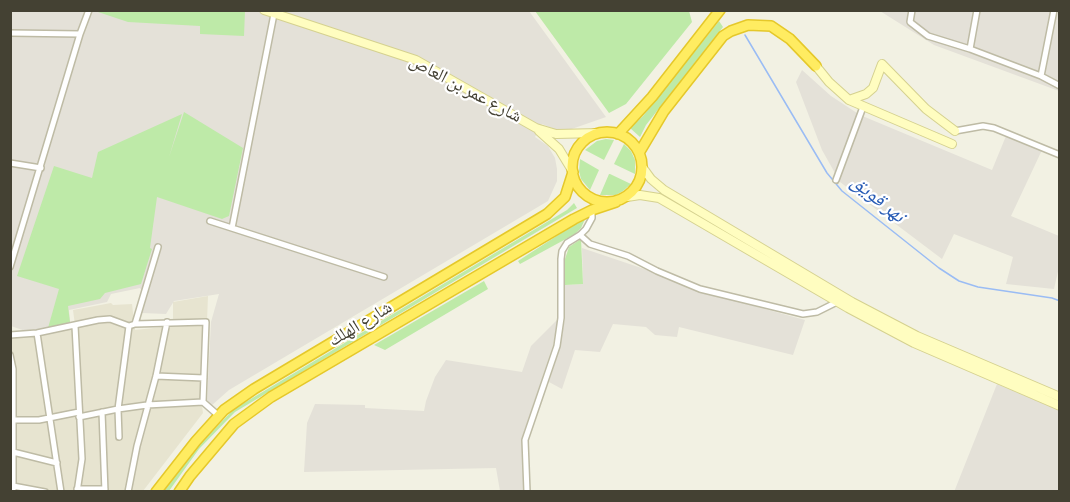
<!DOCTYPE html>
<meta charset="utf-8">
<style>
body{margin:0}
#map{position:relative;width:1070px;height:502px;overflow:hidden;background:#f2f1e3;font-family:"Source Sans 3",sans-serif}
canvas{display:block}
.frame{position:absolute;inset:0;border:12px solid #444133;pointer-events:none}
</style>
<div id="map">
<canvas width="1070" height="502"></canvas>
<div class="frame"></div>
</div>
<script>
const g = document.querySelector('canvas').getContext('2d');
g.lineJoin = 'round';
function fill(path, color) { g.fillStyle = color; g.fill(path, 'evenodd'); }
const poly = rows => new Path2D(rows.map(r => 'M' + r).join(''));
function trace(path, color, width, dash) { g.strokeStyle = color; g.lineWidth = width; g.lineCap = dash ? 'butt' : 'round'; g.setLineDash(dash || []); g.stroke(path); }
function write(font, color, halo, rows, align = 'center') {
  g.font = font + ' "Source Sans 3","Noto Naskh Arabic",sans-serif'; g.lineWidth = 4.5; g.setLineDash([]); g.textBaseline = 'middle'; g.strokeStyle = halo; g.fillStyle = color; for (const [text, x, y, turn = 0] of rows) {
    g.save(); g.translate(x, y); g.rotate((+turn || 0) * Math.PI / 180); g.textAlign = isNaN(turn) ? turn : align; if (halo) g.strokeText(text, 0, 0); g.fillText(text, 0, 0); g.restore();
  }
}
fill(poly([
 [208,296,207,321,203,328,200,390,203,413,143,491,11,491,10,339,75,325,73,310,111,303,113,305,132,304,135,330,173,326,173,302]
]), '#e7e4d0');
fill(poly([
 [11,11,529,11,606,117,566,131,557,130,542,124,535,137,548,146,555,158,557,169,557,181,548,201,229,390,211,406,207,402,211,322,219,294,174,301,166,314,142,313,144,293,140,288,111,294,107,302,69,310,70,322,31,333,11,326],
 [880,11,1059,11,1059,91,934,45],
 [802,70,831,96,860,115,992,170,1006,136,1042,150,1011,216,1059,236,1059,267,1054,289,1006,284,1013,257,954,234,942,259,840,182,822,150,796,82],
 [582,248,754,306,805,320,793,355,679,327,677,337,655,335,646,327,613,324,600,352,575,350,562,389,549,382,560,347,565,318,565,285,583,284],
 [558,319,553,345,522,438,525,491,500,491,496,468,304,472,307,423,315,404,365,405,365,408,424,411,426,401,435,377,446,360,522,372,531,346],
 [997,384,1059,410,1059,491,954,492]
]), '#e4e1d8');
fill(poly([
 [99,10,245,11,244,36,200,34,200,26,128,22,98,12],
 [535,11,689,11,692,22,626,104,609,113],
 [719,21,723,27,646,125,640,137,630,128,643,116],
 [184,112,243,148,229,216,222,219,157,197,150,248,152,249,141,284,105,293,100,299,68,306,70,322,48,328,59,289,17,276,54,166,92,178,98,152,182,114,169,157],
 [606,139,614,140,604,160,585,150,597,141],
 [624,144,631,151,635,160,635,174,614,164],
 [580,159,599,170,590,190,581,179,579,171],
 [609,174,610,174,631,184,623,191,616,195,600,195],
 [574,203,577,208,235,412,199,449,169,491,163,492,197,447,234,409,567,210],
 [586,217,581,228,575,234,520,264,518,261],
 [581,239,583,284,565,285,565,259,569,247],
 [484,281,488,289,385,350,374,345]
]), '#beeaa8');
trace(poly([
 [745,35,827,173,842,191,939,268,959,281,978,287,1052,298,1060,301]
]), '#9abcf4', 1.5);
const street = poly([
 [912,10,910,22,928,36,970,49,1041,76,1060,86],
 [10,33,80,34],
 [970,49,977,10],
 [1041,76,1054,10],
 [955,131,983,126,994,128,1060,155],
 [10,163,41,168],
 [836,180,863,107],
 [210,221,384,277],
 [232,228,274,14],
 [580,235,590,244,628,256,657,271,700,289,803,314,817,312,837,302],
 [10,267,80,34,89,10],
 [135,324,158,247],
 [75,326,82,459,77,492],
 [37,333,61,492],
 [10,335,37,333,98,320,110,319,129,326,135,324,206,322,203,402,219,416],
 [10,355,13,369,13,492],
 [156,376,204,378],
 [102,412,105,492],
 [79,417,118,409,147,405,203,402],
 [12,420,39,420,79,412],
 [119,437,118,409,129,326],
 [13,452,57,463],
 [13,486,45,492],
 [77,489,105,489],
 [128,492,137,446,156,376,167,322],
 [527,492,525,440,557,346,561,318,561,259,562,251,567,243,580,235,586,229,592,218,592,210]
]);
const secondary = poly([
 [264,10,416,60,536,128,556,134,599,133],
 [816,66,829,82,849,100,952,144],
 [849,100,866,94,873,88,882,64,926,109,955,131],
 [539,131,559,149,573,172],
 [643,168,651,179,664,190,852,302,917,336,1060,397],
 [627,197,640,195,659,198,848,308,914,343,1060,406]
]);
const highway = poly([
 '572 167a35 35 0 1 1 70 0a35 35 0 1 1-70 0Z',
 [618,134,652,97,720,10],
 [639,153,664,111,723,36,731,31,748,25,771,26,790,39,816,66],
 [156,492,196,441,224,410,254,389,547,214,565,197,573,172],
 [179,492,190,476,234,424,271,397,574,219,592,210,616,202]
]);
trace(street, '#bebba5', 8);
trace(secondary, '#d5d18f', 10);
trace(highway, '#e5c82a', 12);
trace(street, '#fff', 5);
trace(secondary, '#fffdc0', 8);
trace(highway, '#ffec61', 9);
write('18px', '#444133', '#fff', [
 ["شارع عمر بن العاص",465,90,28],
 ["شارع الهلك",361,325,-31]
]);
write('italic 20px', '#275bb5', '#fff', [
 ["نهر قويق",877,200,39]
]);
</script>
